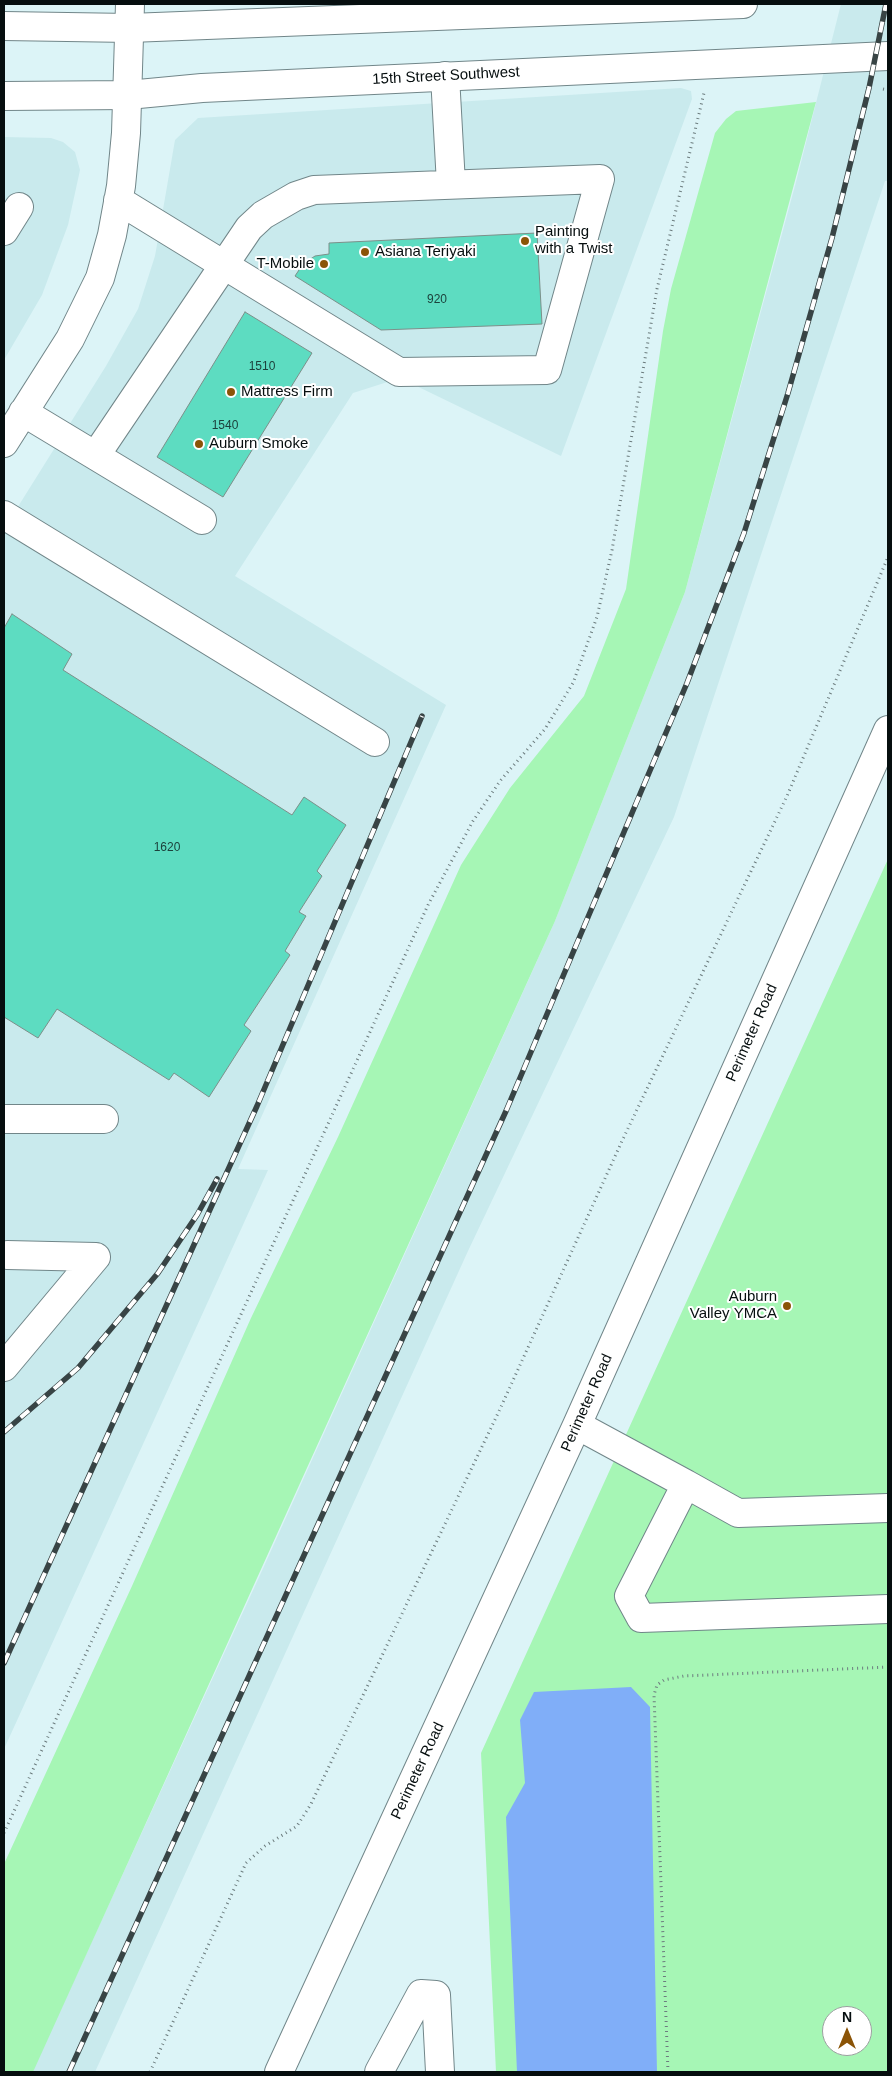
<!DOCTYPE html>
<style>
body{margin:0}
#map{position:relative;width:892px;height:2076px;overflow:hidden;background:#dcf4f7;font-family:Helvetica,sans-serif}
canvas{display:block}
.frame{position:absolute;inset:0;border:5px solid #060e0f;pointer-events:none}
.north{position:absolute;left:822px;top:2006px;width:50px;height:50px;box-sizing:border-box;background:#fff;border:1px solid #9b9f9f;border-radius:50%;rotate:0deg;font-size:14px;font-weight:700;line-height:20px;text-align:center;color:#060e0f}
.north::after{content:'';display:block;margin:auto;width:18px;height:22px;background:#8b5407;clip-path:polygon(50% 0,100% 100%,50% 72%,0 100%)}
</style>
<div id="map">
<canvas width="892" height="2076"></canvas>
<div class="frame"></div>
<div class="north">N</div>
</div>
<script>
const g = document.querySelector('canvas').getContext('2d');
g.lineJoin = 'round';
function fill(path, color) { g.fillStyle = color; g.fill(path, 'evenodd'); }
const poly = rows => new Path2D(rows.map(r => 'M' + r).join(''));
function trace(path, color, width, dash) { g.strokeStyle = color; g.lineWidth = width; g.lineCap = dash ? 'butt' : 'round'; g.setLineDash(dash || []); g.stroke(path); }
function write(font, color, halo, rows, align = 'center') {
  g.font = font + ' Helvetica,sans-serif'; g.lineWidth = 4; g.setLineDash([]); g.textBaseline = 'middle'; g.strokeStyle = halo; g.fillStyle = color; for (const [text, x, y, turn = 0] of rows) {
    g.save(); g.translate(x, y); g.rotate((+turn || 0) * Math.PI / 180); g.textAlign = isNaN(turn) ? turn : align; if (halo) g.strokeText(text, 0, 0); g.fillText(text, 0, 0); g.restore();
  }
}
fill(poly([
 [841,4,888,4,888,181,885,181,674,817,468,1251,95,2072,32,2072,260,1575,555,921,685,592,796,182],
 [681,88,691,91,692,99,561,456,400,378,353,393,235,576,446,705,238,1169,268,1170,4,1749,4,529,106,366,138,309,155,256,175,140,198,118],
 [4,137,51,138,63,142,75,152,80,170,68,225,42,295,4,360]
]), '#c9eaed');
fill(poly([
 [816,102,685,592,555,921,33,2072,4,2072,4,1864,132,1586,251,1318,338,1137,461,865,510,788,584,696,626,589,663,331,671,289,715,133,726,119,736,111],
 [888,859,888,2072,496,2072,481,1753],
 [832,2016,862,2016,862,2046,832,2046]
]), '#a6f6b5');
fill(poly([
 [631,1687,650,1707,657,2072,517,2072,506,1817,525,1783,520,1720,534,1692]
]), '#80aef8');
const building = poly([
 [537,233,542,324,381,330,295,276,303,264,315,256,329,254,329,243,537,233],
 [245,312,312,353,223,497,157,457,245,312],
 [12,614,72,654,63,670,292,815,304,797,346,825,317,871,322,876,299,912,306,916,285,951,290,955,244,1025,251,1031,209,1097,174,1073,169,1080,57,1009,38,1038,4,1017,4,628,12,614]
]);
fill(building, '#5ddcc1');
trace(building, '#7c908a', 1);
const minor = poly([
 [445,76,451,184],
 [4,231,19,207],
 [23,412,202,520],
 [4,443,70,339,100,278,112,235,121,186,126,133,130,4],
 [96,455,224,265,399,372,547,370,600,179,314,190,296,196,263,215,249,228,224,265,118,200],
 [4,515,375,742],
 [4,1119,104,1119],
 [4,1367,96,1257,7,1255],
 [577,1425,686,1484,629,1596,641,1618,888,1609],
 [686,1484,738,1513,888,1508],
 [279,2072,577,1425,888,730],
 [379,2072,421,1994,436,1995,440,2072]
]);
const major = poly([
 [4,26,130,28,743,4],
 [4,96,128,95,202,88,888,56]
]);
trace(minor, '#718689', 30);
trace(major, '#718689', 30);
trace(poly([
 [883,89,888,90],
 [4,1833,428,905,473,821,500,781,545,729,573,683,597,617,612,550,657,289,704,93],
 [150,2072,246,1863,265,1846,297,1826,311,1804,500,1409,622,1141,787,796,888,557],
 [668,2072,654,1695,657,1685,664,1680,684,1676,888,1667]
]), '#6c7c7e', 3, [1, 4]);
trace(minor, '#fff', 28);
trace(major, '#fff', 28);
const rail = poly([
 [4,1432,78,1368,158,1273,197,1215,217,1179],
 [4,1663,257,1106,422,716],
 [69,2072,506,1111,687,683,744,533,788,393,832,238,869,88,886,4]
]);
trace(rail, '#384445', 5.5);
trace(rail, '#fff', 4, [11]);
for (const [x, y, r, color] of [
 [525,241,5,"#8b5407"],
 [365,252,5,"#8b5407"],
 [324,264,5,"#8b5407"],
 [231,392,5,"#8b5407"],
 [199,444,5,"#8b5407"],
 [787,1306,5,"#8b5407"]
]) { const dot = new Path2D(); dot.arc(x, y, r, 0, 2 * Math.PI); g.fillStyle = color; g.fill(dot); trace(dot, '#fff', 2); }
write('12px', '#1c423c', null, [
 ["920",437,300],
 ["1510",262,367],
 ["1540",225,426],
 ["1620",167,848]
]);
write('15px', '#060e0f', '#fff', [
 ["15th Street Southwest",446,76,-3],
 ["Perimeter Road",752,1033,-66],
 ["Perimeter Road",587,1403,-66],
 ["Perimeter Road",418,1771,-65]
]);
write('15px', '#060e0f', '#fff', [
 ["Painting",535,232],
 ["with a Twist",535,249],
 ["Asiana Teriyaki",375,252],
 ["T-Mobile",314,264,"right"],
 ["Mattress Firm",241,392],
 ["Auburn Smoke",209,444],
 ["Auburn",777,1297,"right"],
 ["Valley YMCA",777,1314,"right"]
], 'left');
</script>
